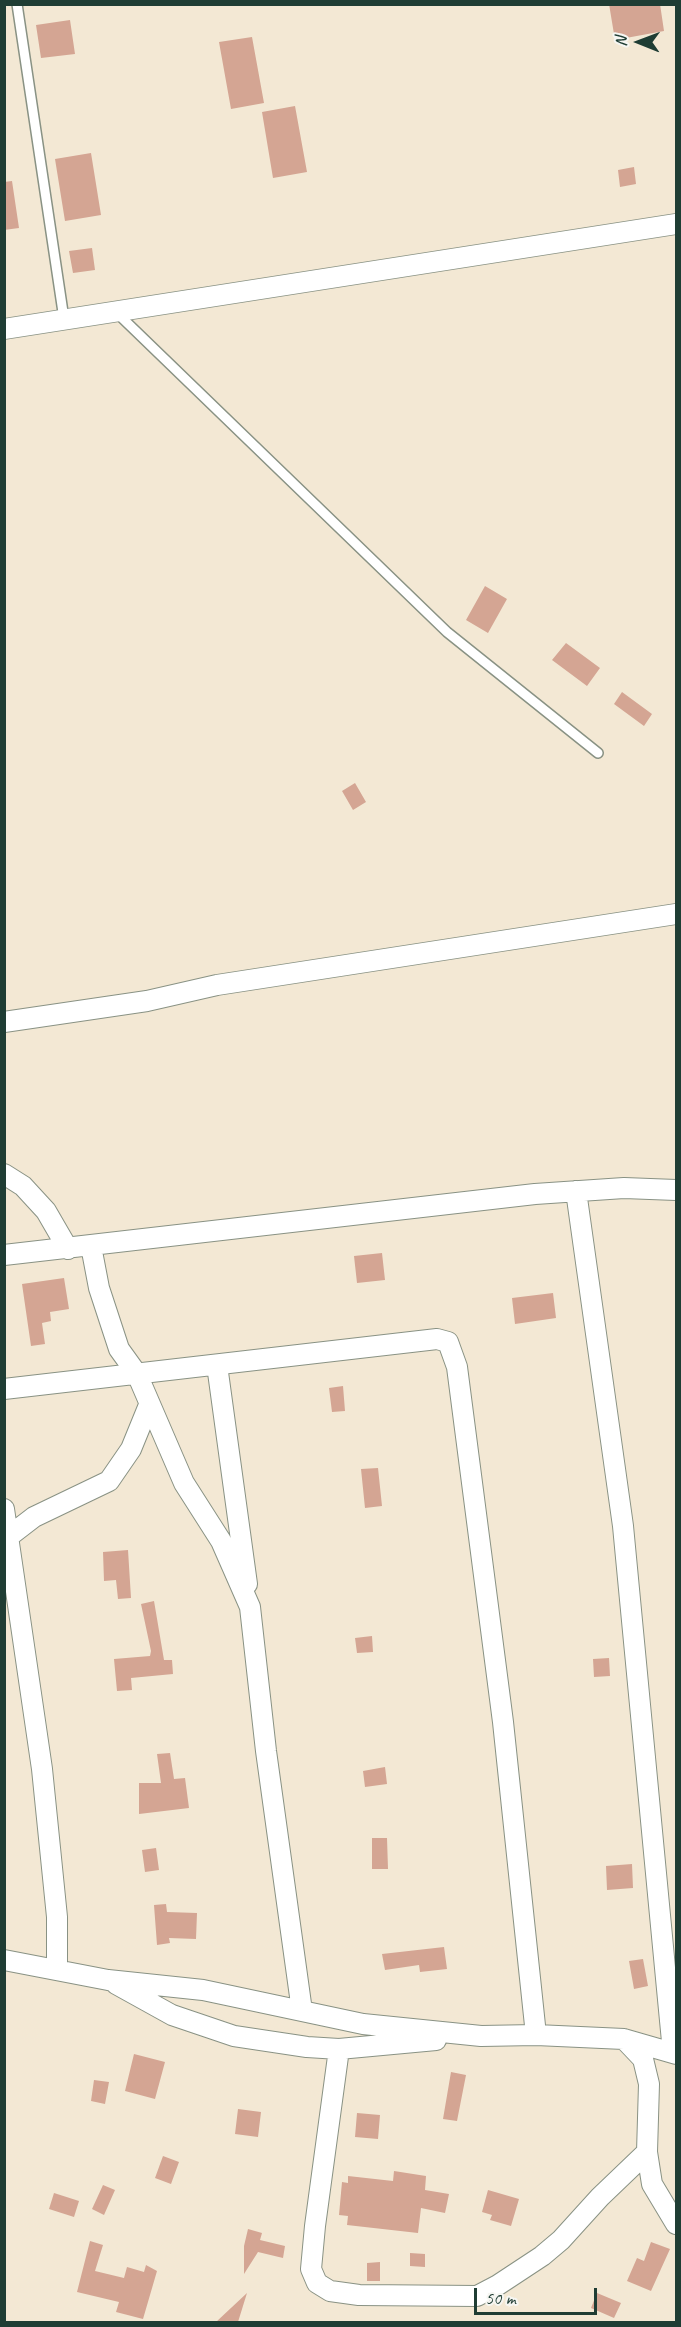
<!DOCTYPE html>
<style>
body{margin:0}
#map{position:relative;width:681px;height:2327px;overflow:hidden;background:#f3e8d4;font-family:Caveat,sans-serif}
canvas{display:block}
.frame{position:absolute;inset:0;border:6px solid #1f3d34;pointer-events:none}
.north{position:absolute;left:609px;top:12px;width:60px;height:60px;-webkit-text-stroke:4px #f6f6f2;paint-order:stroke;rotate:271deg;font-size:16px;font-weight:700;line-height:24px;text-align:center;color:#1f3d34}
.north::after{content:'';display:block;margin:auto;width:21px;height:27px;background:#1f3d34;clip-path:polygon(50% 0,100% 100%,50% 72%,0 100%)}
.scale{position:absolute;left:474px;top:2288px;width:123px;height:27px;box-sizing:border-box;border:3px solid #1f3d34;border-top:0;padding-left:8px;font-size:18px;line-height:21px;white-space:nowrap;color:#1f3d34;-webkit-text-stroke:4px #f6f6f2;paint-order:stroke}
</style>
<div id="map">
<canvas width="681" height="2327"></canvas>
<div class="frame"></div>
<div class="north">N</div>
<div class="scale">50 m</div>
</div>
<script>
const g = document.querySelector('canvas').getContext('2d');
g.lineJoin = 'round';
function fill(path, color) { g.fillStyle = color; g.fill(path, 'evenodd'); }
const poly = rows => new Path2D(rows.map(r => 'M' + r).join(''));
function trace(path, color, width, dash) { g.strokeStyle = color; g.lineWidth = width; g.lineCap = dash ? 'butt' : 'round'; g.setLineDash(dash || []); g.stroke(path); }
fill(poly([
 [609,4,660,4,664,31,615,40],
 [70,20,75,54,41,58,36,25],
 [252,37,264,103,231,109,219,42],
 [295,106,307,172,273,178,262,112],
 [91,153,101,215,65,221,55,159],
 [634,167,636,184,620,187,618,170],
 [12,181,19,228,4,230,4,182],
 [92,248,95,270,73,273,69,251],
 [485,586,507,599,488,633,466,620],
 [566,643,600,668,587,686,552,660],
 [622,692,652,714,644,726,614,704],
 [355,783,366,802,353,810,342,791],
 [382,1253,385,1280,357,1283,354,1256],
 [64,1278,69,1309,50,1312,51,1321,42,1323,45,1344,31,1346,22,1284],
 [553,1293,556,1318,515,1324,512,1298],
 [343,1386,345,1411,332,1412,329,1388],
 [378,1468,382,1506,365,1508,361,1469],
 [128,1550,131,1598,118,1599,116,1580,104,1581,103,1552],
 [154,1601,164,1660,172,1660,173,1674,131,1678,132,1690,117,1691,114,1659,150,1656,151,1651,141,1604],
 [372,1636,373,1652,357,1653,355,1638],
 [609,1658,610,1676,594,1677,593,1659],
 [170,1753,174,1779,185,1778,189,1808,139,1814,139,1783,161,1783,157,1754],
 [385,1767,387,1784,365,1787,363,1771],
 [372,1838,387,1838,388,1869,372,1869],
 [156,1848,159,1870,145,1872,142,1850],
 [632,1864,633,1888,607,1890,606,1866],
 [166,1904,167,1912,197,1913,196,1939,169,1938,170,1943,157,1945,154,1905],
 [444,1947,447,1969,420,1972,419,1965,385,1970,382,1954],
 [643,1959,648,1986,634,1989,629,1961],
 [134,2054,165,2062,155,2099,125,2091],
 [451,2072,466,2075,457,2121,443,2119],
 [94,2080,109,2082,105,2104,91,2101],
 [238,2109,261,2112,258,2137,235,2134],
 [357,2113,380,2115,378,2139,355,2137],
 [163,2156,179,2162,171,2184,155,2178],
 [394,2171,426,2176,425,2190,449,2194,445,2213,421,2208,418,2233,347,2225,348,2216,339,2215,342,2182,348,2183,348,2176,393,2181],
 [103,2185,115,2190,104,2215,92,2209],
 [488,2190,519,2199,511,2226,490,2220,492,2215,482,2212],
 [54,2193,79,2201,74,2217,49,2209],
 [248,2229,262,2233,260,2240,285,2246,283,2258,258,2252,244,2274,244,2246],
 [90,2241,103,2245,95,2271,124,2278,127,2267,144,2272,146,2265,157,2271,143,2319,116,2312,119,2302,77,2292],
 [651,2242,670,2249,651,2291,627,2281,637,2258,644,2261],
 [410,2253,425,2254,425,2267,410,2266],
 [380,2262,380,2281,367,2281,367,2263],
 [247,2293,238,2322,216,2322],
 [597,2293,621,2303,614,2318,591,2308]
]), '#d4a593');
const service = poly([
 [17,4,64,319],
 [117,313,447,632,598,753]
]);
const minor = poly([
 [4,329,676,224],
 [4,1022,147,1001,217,985,676,914],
 [4,1174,23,1186,46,1211,68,1249],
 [576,1191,623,1526,673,2052],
 [91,1246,99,1288,119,1349,137,1374,184,1483,221,1541,250,1607,266,1751,302,2011],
 [4,1255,535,1194,624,1188,676,1190],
 [217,1365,247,1584],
 [4,1389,437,1339,448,1342,457,1367,503,1722,536,2035],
 [4,1509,42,1769,57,1917,57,1970],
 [8,1537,34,1517,109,1481,131,1449,149,1405],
 [4,1960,108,1980,203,1990,363,2024,481,2036,536,2035,624,2039,676,2054],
 [116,1984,172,2015,234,2036,307,2047,339,2049,436,2040],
 [624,2039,643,2059,649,2084,647,2152,652,2184,676,2224],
 [339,2049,315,2226,311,2269,317,2283,330,2291,359,2295,477,2296,498,2285,542,2256,561,2240,600,2197,647,2152]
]);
trace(service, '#899284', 12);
trace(minor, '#899284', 22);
trace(service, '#fff', 9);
trace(minor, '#fff', 20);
</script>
